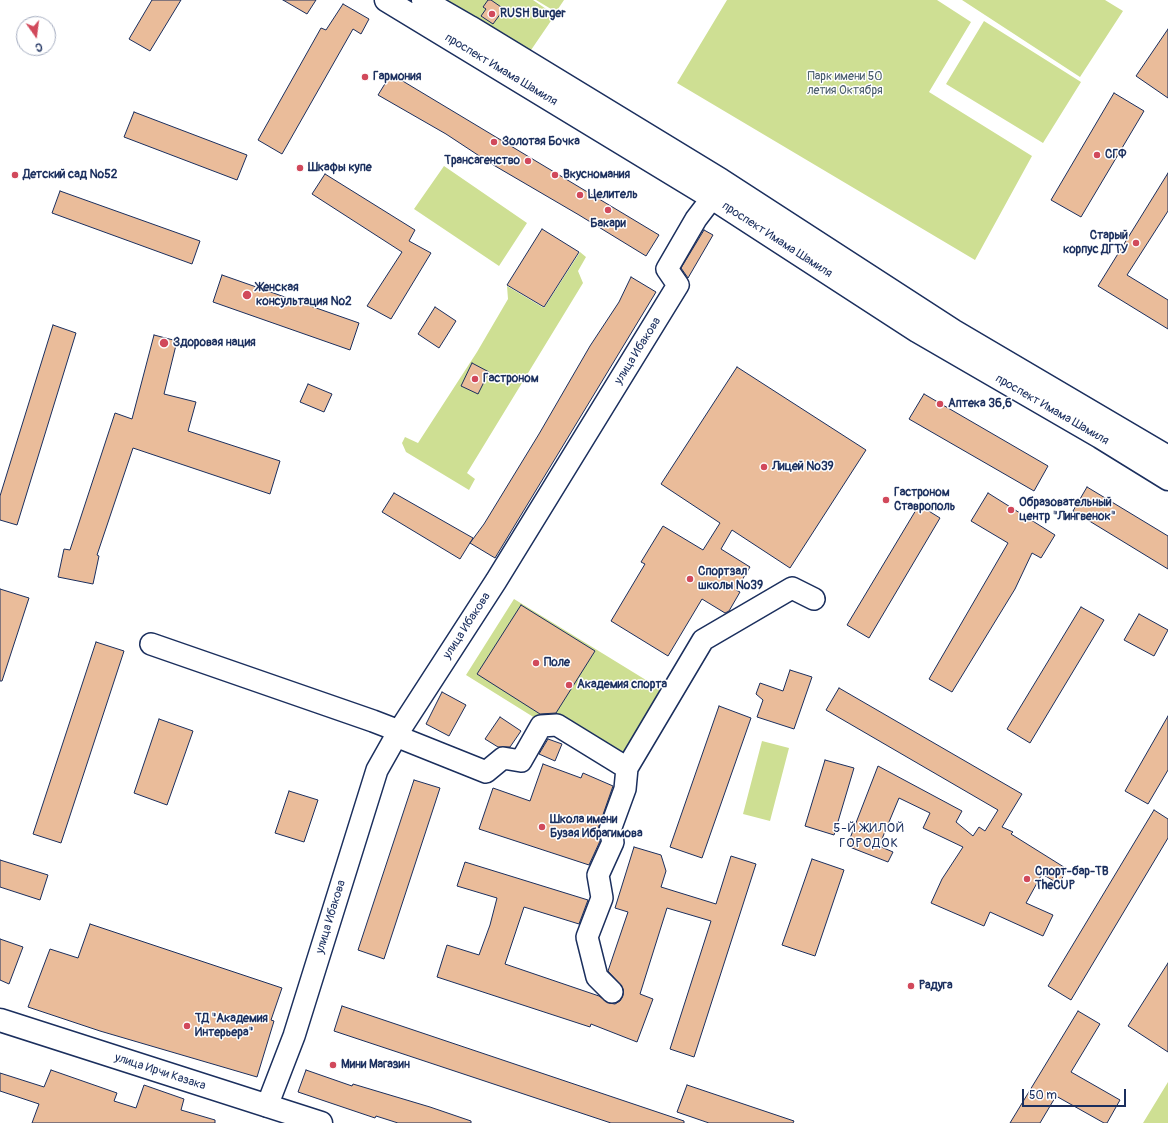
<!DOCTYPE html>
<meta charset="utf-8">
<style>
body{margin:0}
#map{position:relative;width:1168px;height:1123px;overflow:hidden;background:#fff;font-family:Pangolin,sans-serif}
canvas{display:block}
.north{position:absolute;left:16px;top:16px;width:40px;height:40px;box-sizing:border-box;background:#fff;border:1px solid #a4acbf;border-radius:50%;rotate:166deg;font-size:11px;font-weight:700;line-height:16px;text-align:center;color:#1b2f5e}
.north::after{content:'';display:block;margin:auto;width:14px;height:18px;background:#d1495b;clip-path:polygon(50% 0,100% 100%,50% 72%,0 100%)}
.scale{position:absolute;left:1022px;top:1089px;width:104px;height:18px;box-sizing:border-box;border:2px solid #1b2f5e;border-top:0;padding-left:5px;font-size:12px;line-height:14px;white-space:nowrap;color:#1b2f5e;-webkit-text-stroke:3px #fff;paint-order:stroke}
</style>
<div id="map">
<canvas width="1168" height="1123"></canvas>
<div class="north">С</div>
<div class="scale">50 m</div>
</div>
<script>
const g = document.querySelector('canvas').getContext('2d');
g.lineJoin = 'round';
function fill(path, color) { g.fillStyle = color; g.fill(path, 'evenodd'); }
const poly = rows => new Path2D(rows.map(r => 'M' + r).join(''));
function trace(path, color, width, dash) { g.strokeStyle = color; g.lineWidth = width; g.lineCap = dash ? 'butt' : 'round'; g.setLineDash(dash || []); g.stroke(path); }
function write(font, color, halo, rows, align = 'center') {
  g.font = font + ' Pangolin,sans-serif'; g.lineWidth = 3; g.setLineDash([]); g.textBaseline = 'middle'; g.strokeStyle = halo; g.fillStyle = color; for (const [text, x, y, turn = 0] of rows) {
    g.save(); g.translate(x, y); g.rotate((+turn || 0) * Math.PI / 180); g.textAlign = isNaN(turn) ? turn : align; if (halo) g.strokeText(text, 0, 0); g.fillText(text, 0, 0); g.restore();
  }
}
fill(poly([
 [438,0,533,0,555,15,529,53],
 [536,0,564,0,556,12],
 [727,0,937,0,971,22,929,92,1032,156,975,260,677,83],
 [962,0,1105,0,1123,11,1080,77],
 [984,21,1081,82,1043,143,946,84],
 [444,166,527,223,499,266,414,209],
 [580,252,586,257,578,271,583,283,467,473,475,479,469,490,406,452,402,443,405,437,418,443,477,352,508,299,507,286,544,308],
 [514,599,672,696,628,776,466,675],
 [762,741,789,748,770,821,743,814],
 [1168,1082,1168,1123,1143,1123]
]), '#cedf93');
const building = poly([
 [152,0,181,0,150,51,129,39,152,0],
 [283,0,316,0,307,14,283,0],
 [488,0,491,0,504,9,493,24,481,16,486,9,483,7,488,0],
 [343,4,369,19,361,34,353,29,282,154,258,140,321,28,326,30,343,4],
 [1168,29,1168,98,1136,76,1168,29],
 [391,74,659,235,646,256,579,215,490,163,446,134,378,95,391,74],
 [1114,93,1144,111,1081,217,1051,200,1114,93],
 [134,112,247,155,237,180,124,137,134,112],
 [1168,173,1168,211,1127,275,1168,300,1168,329,1098,286,1168,173],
 [325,174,415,230,409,241,431,253,391,319,367,306,402,252,312,194,325,174],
 [60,191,200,241,192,264,52,213,60,191],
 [542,229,579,252,544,307,507,285,542,229],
 [704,230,713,235,688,278,681,268,704,230],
 [222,275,359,323,350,350,213,302,222,275],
 [631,277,656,292,495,558,470,543,484,524,539,434,590,346,619,302,631,277],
 [435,307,456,321,439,348,418,334,435,307],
 [53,325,76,333,17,525,0,520,0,496,53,325],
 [154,335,177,341,164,394,196,402,188,431,280,461,270,494,133,448,97,555,99,556,93,584,58,577,64,549,70,550,115,413,132,419,154,335],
 [472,363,489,372,478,394,461,386,472,363],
 [737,367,866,450,790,568,732,530,721,549,750,567,736,590,740,592,729,611,725,613,702,599,668,656,611,621,645,564,641,562,663,526,703,550,720,523,661,484,737,367],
 [308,384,332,394,324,412,300,402,308,384],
 [924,394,1048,466,1034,491,909,419,924,394],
 [1087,487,1168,536,1168,569,1073,511,1087,487],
 [394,493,473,538,460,559,382,512,394,493],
 [988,493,1055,535,1041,558,1032,553,1015,589,952,692,929,679,1008,543,971,521,988,493],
 [919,505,940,518,869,638,847,625,919,505],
 [0,589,29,598,2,681,0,681,0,589],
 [521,605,595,651,556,713,540,714,477,674,521,605],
 [1081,607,1104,620,1030,743,1007,729,1081,607],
 [1139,614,1168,630,1154,656,1124,640,1139,614],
 [96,642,124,651,61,843,33,834,96,642],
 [790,670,812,677,794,729,757,717,763,700,756,694,760,683,783,691,790,670],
 [839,688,1022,794,1002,827,1013,832,1011,834,1067,869,1059,884,1042,874,1026,903,1053,915,1043,936,990,912,984,926,931,903,942,879,963,847,923,828,930,813,899,798,879,846,893,852,888,862,847,846,878,766,962,811,956,822,973,836,979,827,985,831,998,810,826,710,839,688],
 [442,692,466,705,449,736,426,724,442,692],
 [719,706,751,718,702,858,670,847,719,706],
 [1168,716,1168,770,1148,804,1125,791,1168,716],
 [500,717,521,731,510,747,498,747,485,739,500,717],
 [159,719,193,731,167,805,134,793,159,719],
 [548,739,562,744,555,761,539,754,548,739],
 [825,760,854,768,834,835,805,826,825,760],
 [543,764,581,778,583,773,613,786,599,826,598,833,600,841,589,865,479,829,493,788,530,801,543,764],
 [414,780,440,788,384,959,358,950,414,780],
 [289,791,318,800,304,842,275,833,289,791],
 [1154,810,1168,819,1168,838,1071,1000,1048,986,1154,810],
 [634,847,661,855,666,871,661,887,716,904,731,856,756,864,694,1057,670,1049,711,921,667,908,640,994,653,999,637,1042,591,1024,590,1027,437,977,447,945,479,955,490,925,497,898,457,886,465,862,588,900,579,924,524,907,505,964,599,996,609,1003,615,1004,620,1001,623,995,623,989,620,984,608,971,628,912,615,908,634,847],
 [812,859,844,870,815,956,782,945,812,859],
 [0,860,48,875,40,900,0,887,0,860],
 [90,924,282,988,271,1020,274,1021,257,1077,100,1031,28,1007,50,949,78,958,90,924],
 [0,939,23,947,9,984,0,980,0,939],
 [1168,963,1168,1052,1128,1026,1168,963],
 [342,1006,684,1121,684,1123,611,1123,334,1031,342,1006],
 [1078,1011,1100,1024,1071,1072,1120,1100,1107,1123,1104,1123,1056,1096,1040,1123,1010,1123,1078,1011],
 [51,1070,117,1093,114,1101,136,1108,144,1085,184,1099,181,1110,215,1120,215,1123,32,1123,39,1104,0,1091,0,1073,44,1087,51,1070],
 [306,1070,352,1086,353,1084,430,1107,471,1121,471,1123,398,1123,376,1116,375,1118,298,1092,306,1070],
 [687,1085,794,1121,793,1123,709,1123,677,1112,687,1085]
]);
fill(building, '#eabc9a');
trace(building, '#1b2f5e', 1);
const minor = poly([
 [151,644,373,721,399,731],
 [396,736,486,772,503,758,521,761,541,726,557,725,627,768,703,640,792,588,814,599],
 [612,992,597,977,587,937,602,898,598,875,613,842,610,830,625,789,627,768],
 [267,1106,294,1036,377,770,399,731,496,581,678,285,667,269,696,219,712,198,720,183]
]);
const major = poly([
 [386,0,712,198,917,331,1100,437,1168,479],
 [423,0,470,27,721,180,954,331,1168,457],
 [0,1020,321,1123]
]);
trace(minor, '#1b2f5e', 24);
trace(major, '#1b2f5e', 25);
trace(minor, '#fff', 21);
trace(major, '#fff', 22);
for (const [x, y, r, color] of [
 [492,14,4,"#d1495b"],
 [365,77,4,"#d1495b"],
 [494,142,4,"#d1495b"],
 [1097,155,4,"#d1495b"],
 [528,161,4,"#d1495b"],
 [300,168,4,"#d1495b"],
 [15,175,4,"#d1495b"],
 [555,175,4,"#d1495b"],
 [580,195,4,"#d1495b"],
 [608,210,4,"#d1495b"],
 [1136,243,4,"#d1495b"],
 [247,295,5,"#d1495b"],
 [164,343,5,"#d1495b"],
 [475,379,4,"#d1495b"],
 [940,404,4,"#d1495b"],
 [764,467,4,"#d1495b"],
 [886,500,4,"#d1495b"],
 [1011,510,4,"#d1495b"],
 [690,579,4,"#d1495b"],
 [536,663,4,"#d1495b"],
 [569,685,4,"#d1495b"],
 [542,827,4,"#d1495b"],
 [1027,879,4,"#d1495b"],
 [911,986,4,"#d1495b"],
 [187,1026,4,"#d1495b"],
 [333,1065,4,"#d1495b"]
]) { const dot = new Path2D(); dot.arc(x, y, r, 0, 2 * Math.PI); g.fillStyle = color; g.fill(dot); trace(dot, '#fff', 1.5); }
write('bold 12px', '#1b2f5e', '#fff', [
 ["RUSH Burger",500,14],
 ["Гармония",373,77],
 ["Золотая Бочка",502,142],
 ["СГФ",1105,155],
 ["Трансагенство",520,161,"right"],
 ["Шкафы купе",308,168],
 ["Детский сад №52",23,175],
 ["Вкусномания",563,175],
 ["Целитель",588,195],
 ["Бакари",608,224,"center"],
 ["Старый",1128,236,"right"],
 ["корпус ДГТУ",1128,250,"right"],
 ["Женская",256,288],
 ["консультация №2",256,302],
 ["Здоровая нация",173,343],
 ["Гастроном",483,379],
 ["Аптека 36,6",948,404],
 ["Лицей №39",772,467],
 ["Гастроном",894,493],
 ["Ставрополь",894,507],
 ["Образовательный",1019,503],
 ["центр \"Лингвенок\"",1019,517],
 ["Спортзал",698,572],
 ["школы №39",698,586],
 ["Поле",544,663],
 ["Академия спорта",577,685],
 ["Школа имени",550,820],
 ["Бузая Ибрагимова",550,834],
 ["Спорт-бар-ТВ",1035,872],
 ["TheCUP",1035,886],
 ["Радуга",919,986],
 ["ТД \"Академия",195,1019],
 ["Интерьера\"",195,1033],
 ["Мини Магазин",341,1065]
], 'left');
write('12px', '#1b2f5e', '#fff', [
 ["проспект Имама Шамиля",501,70,31],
 ["проспект Имама Шамиля",777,240,33],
 ["улица Ибакова",638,351,-58],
 ["проспект Имама Шамиля",1052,410,30],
 ["улица Ибакова",467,626,-57],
 ["улица Ибакова",331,917,-73],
 ["улица Ирчи Казака",160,1072,18]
]);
write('12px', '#485b6b', '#fff', [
 ["Парк имени 50",845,77],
 ["летия Октября",845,91]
]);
g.letterSpacing = '1px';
write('13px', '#1b2f5e', '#fff', [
 ["5-Й ЖИЛОЙ",869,829],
 ["ГОРОДОК",869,844]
]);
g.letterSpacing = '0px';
</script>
